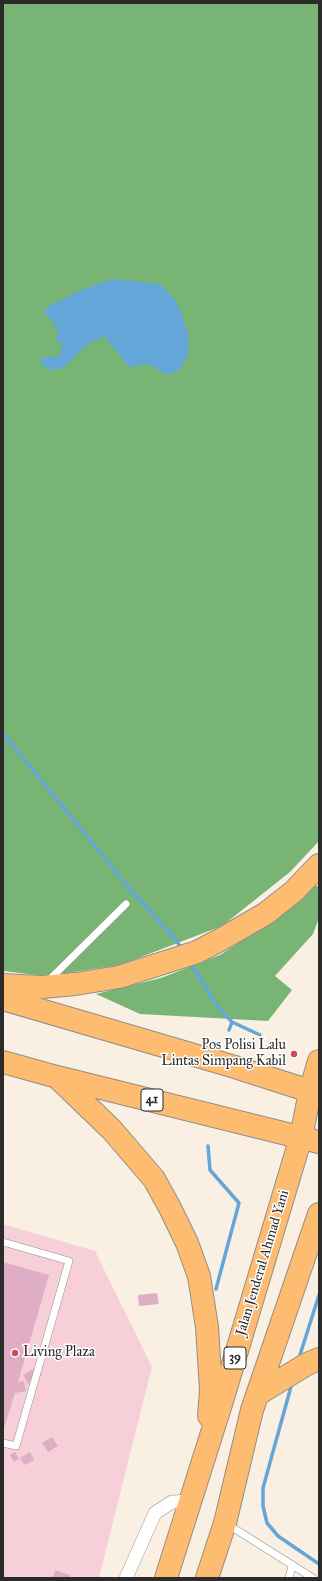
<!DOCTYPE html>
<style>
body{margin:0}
#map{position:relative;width:322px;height:1581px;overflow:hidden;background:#f9f0e3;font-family:"IM FELL Great Primer",serif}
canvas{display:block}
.frame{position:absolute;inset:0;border:4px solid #2b2b2b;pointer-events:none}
</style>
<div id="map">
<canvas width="322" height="1581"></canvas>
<div class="frame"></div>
</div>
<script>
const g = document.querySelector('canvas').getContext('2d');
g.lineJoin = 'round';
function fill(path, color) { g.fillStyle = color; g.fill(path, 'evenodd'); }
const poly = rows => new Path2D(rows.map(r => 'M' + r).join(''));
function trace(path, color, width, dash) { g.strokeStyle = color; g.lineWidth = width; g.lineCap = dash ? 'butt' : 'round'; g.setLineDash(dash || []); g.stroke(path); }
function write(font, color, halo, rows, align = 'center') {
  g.font = font + ' "IM FELL Great Primer",serif'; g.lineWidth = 3; g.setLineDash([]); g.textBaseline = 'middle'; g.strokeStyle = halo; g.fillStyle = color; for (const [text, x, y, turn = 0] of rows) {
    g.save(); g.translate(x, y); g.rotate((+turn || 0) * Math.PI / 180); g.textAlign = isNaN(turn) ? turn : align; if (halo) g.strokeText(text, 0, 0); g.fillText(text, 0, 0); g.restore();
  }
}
fill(poly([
 [3,1224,95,1251,152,1367,99,1578,3,1578]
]), '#f6cfd9');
fill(poly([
 [3,3,319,3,319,841,290,872,222,926,120,965,46,976,3,971],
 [315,884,319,888,319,918,313,934,275,976,292,990,268,1021,140,1014,96,994,161,978,220,955,272,921]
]), '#78b575');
fill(poly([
 [114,279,160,284,172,296,181,311,189,337,188,355,180,370,166,375,149,364,129,367,104,336,87,345,62,369,49,370,40,363,42,358,60,356,62,344,56,340,58,332,52,321,43,312,51,305,75,293,100,283]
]), '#64a6d8');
trace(poly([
 [3,733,124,882,175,939,182,949],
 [189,961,218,1007,232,1022,260,1035],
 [229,1030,232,1022],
 [208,1146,210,1170,239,1203,216,1289],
 [299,1358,319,1295],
 [292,1383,263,1488,263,1506,267,1523,278,1536,319,1564]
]), '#64a6d8', 3.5);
fill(poly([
 [3,1262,49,1275,18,1382,24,1381,26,1391,15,1393,3,1431],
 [157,1293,159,1304,139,1306,138,1295],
 [37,1367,42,1375,28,1384,23,1375],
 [52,1437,58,1446,48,1452,42,1443],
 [15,1452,19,1459,14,1462,10,1455],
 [30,1452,34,1460,25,1465,20,1458],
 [55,1570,70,1575,70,1578,53,1578]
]), '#dfaec4');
const lane = poly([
 [48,981,126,904],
 [3,1242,69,1261,16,1446,3,1443],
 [227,1524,313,1578],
 [289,1578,292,1566]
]);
const street = poly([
 [126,1578,155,1513,172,1502,189,1501]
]);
const highway = poly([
 [3,985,42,987,75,984,119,977,197,952,220,940,265,914,293,892,319,865],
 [3,999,235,1067,319,1094],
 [3,1062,57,1077,319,1142],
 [57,1077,112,1130,154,1179,170,1208,187,1243,199,1276,207,1327,211,1390,209,1416],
 [258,1394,307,1364,319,1359],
 [166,1578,222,1401,301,1137,310,1092,319,1061],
 [207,1578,225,1523,252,1410,319,1214]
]);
trace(lane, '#928e87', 8);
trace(street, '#928e87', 14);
trace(highway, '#928e87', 24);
trace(lane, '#fff', 7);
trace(street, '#fff', 13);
trace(highway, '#febc70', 22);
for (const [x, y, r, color] of [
 [294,1054,4,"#d1495b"],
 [15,1353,4,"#d1495b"]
]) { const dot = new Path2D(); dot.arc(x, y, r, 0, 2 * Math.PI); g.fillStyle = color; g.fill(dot); trace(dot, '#fff', 1.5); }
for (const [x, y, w] of [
 [152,1100,22],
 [235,1358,22]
]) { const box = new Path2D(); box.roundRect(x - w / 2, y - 11, w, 22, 3); g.fillStyle = '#fff'; g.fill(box); trace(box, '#2b2b2b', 1); }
write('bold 13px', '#2b2b2b', null, [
 ["41",152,1100],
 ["39",235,1358]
]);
write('14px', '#2b2b2b', '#fff', [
 ["Pos Polisi Lalu",286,1046],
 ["Lintas Simpang Kabil",286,1062],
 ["Living Plaza",23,1353,"left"]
], 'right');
write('14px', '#2b2b2b', '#fff', [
 ["Jalan Jenderal Ahmad Yani",263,1263,-73]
]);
</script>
